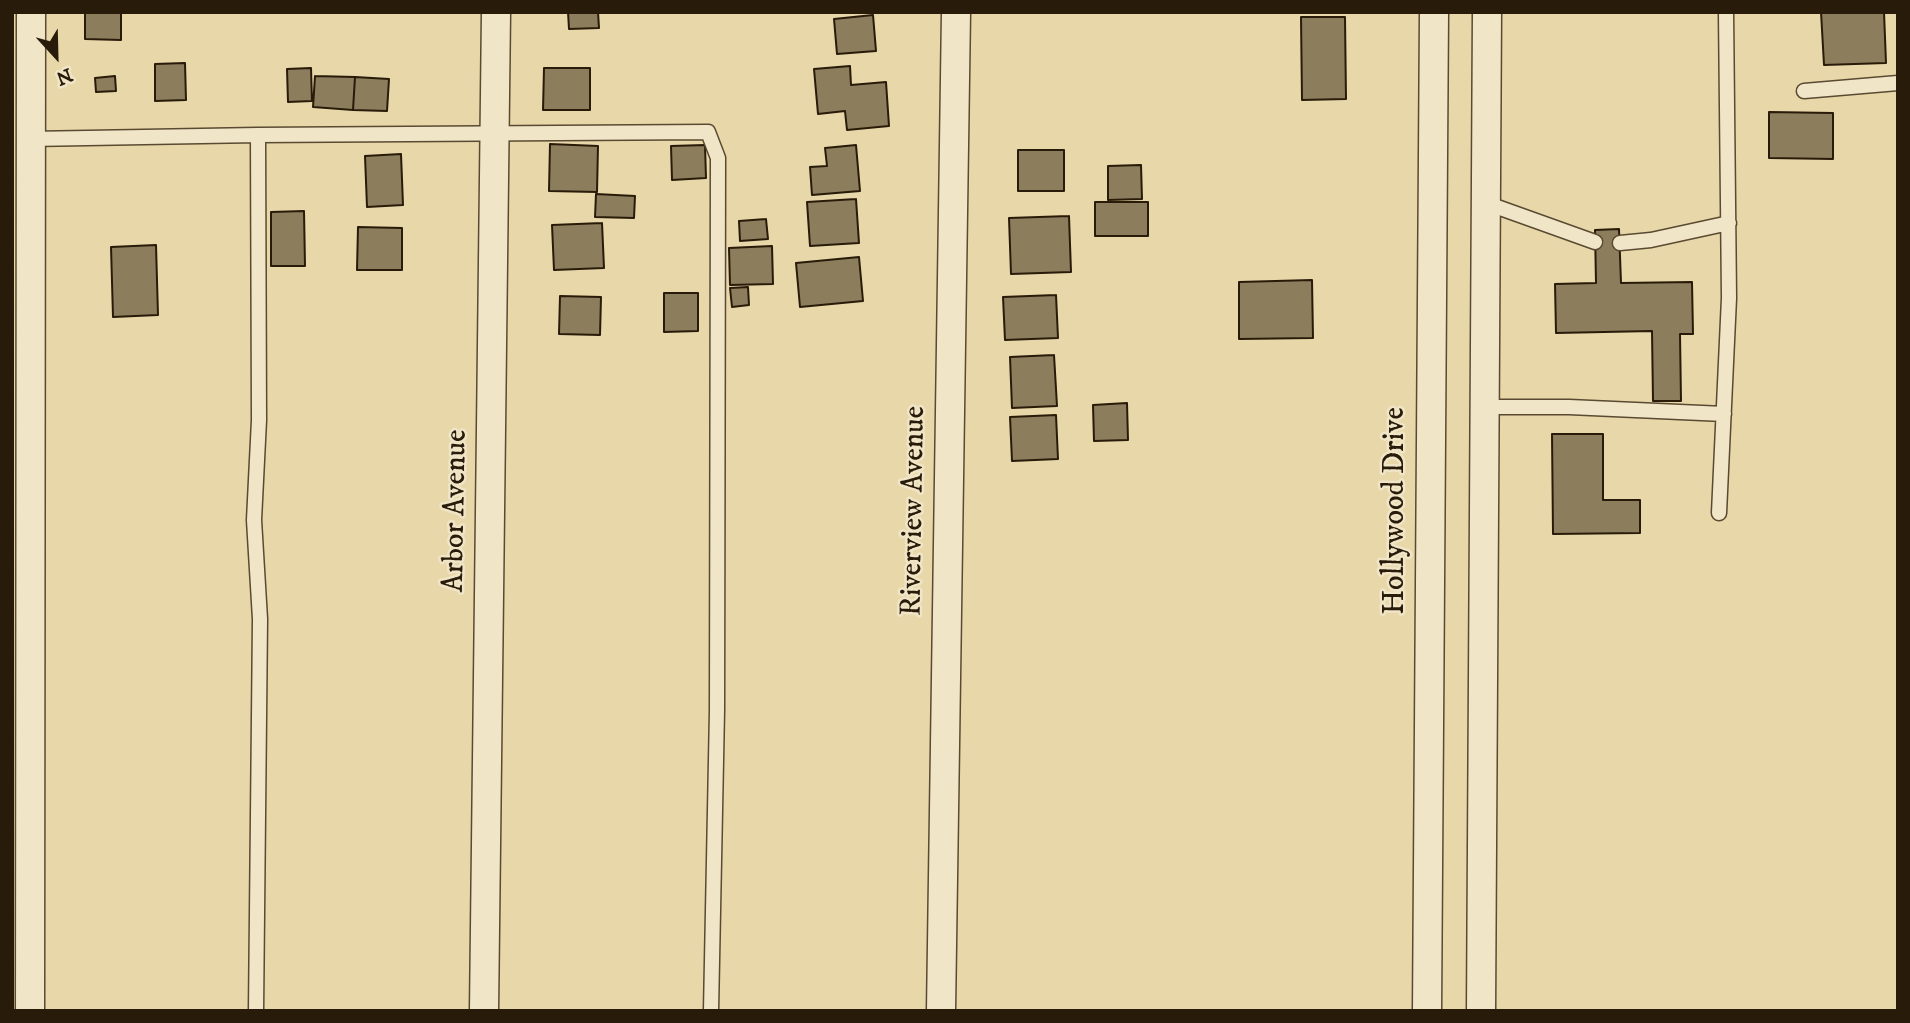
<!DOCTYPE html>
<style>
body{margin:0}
#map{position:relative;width:1910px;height:1023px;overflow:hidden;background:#e8d7a9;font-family:"IM FELL DW Pica",serif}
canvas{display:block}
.frame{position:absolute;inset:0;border:14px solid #291b09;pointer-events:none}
.north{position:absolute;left:21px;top:21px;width:70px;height:70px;-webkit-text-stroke:5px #f0e5c7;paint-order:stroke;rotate:158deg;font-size:19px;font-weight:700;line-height:28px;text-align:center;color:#291b09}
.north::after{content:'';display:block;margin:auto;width:24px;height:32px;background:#291b09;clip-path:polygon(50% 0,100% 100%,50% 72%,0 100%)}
</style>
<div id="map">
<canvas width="1910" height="1023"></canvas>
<div class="frame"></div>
<div class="north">N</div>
</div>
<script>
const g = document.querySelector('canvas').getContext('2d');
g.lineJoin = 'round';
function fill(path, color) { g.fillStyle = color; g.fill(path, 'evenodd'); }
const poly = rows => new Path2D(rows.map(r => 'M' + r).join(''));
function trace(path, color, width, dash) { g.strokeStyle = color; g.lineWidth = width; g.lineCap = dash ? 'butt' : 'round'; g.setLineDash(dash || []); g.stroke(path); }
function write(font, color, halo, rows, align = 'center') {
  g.font = font + ' "IM FELL DW Pica",serif'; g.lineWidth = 5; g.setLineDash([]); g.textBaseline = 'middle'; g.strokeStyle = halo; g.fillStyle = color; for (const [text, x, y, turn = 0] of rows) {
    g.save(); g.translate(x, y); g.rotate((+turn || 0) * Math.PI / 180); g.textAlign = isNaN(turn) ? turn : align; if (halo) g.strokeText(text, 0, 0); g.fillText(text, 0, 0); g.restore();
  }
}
const building = poly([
 [85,12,121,12,121,40,85,39,85,12],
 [568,12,598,12,599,28,569,29,568,12],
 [1821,12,1884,12,1886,63,1824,65,1821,12],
 [873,15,876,51,837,54,834,19,873,15],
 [1301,17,1345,17,1346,99,1302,100,1301,17],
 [185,63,186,100,155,101,155,64,185,63],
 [850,66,851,85,886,82,889,126,847,130,845,111,818,114,814,69,850,66],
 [311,68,312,101,288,102,287,69,311,68],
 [544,68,590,68,590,110,543,110,544,68],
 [115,76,116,91,96,92,95,78,115,76],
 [315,76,355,77,353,110,313,107,315,76],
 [355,77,389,79,387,111,353,110,355,77],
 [1769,112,1833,113,1833,159,1769,158,1769,112],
 [550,144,598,146,597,192,549,191,550,144],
 [705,145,706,178,672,180,671,146,705,145],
 [856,145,860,191,812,195,810,167,827,166,825,148,856,145],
 [1018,150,1064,150,1064,191,1018,191,1018,150],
 [401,154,403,205,367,207,365,156,401,154],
 [1141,165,1142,199,1108,200,1108,166,1141,165],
 [596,194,635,196,634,218,595,217,596,194],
 [856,199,859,243,810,246,807,202,856,199],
 [1095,202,1148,202,1148,236,1095,236,1095,202],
 [304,211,305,266,271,266,271,212,304,211],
 [1069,216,1071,272,1011,274,1009,218,1069,216],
 [766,219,768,239,740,241,739,221,766,219],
 [602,223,604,268,554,270,552,225,602,223],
 [358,227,402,228,402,270,357,270,358,227],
 [1619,229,1621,283,1692,282,1693,334,1680,334,1681,401,1653,401,1652,331,1556,333,1555,284,1596,283,1595,230,1619,229],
 [156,245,158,315,113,317,111,247,156,245],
 [772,246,773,284,730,285,729,248,772,246],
 [859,257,863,301,800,307,796,263,859,257],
 [1312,280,1313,338,1239,339,1239,282,1312,280],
 [748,287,749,305,732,307,730,288,748,287],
 [664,293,698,293,698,331,664,332,664,293],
 [1056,295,1058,338,1005,340,1003,297,1056,295],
 [560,296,601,297,600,335,559,334,560,296],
 [1054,355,1057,406,1012,408,1010,357,1054,355],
 [1127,403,1128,440,1094,441,1093,405,1127,403],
 [1056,415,1058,459,1012,461,1010,417,1056,415],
 [1552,434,1603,434,1603,500,1640,500,1640,533,1553,534,1552,434]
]);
fill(building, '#8c7d5c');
trace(building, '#291b09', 2);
const lane = poly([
 [1804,91,1898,83],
 [30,139,258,135],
 [1486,203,1595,242],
 [1620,243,1651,240,1729,223],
 [1485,407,1569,407,1724,414],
 [1719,513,1729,298,1726,12],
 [256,1011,260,619,254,520,259,420,258,135,708,132,718,158,717,710,711,1011]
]);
const street = poly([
 [30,1011,31,12],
 [484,1011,496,12],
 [941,1011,956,12],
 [1427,1011,1434,12],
 [1481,1011,1487,12]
]);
trace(lane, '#594a31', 17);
trace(street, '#594a31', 31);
trace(lane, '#f0e5c7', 14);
trace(street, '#f0e5c7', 28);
write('30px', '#291b09', '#f0e5c7', [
 ["Arbor Avenue",457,511,-89],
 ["Riverview Avenue",915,511,-89],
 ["Hollywood Drive",1397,511,-90]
]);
</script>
